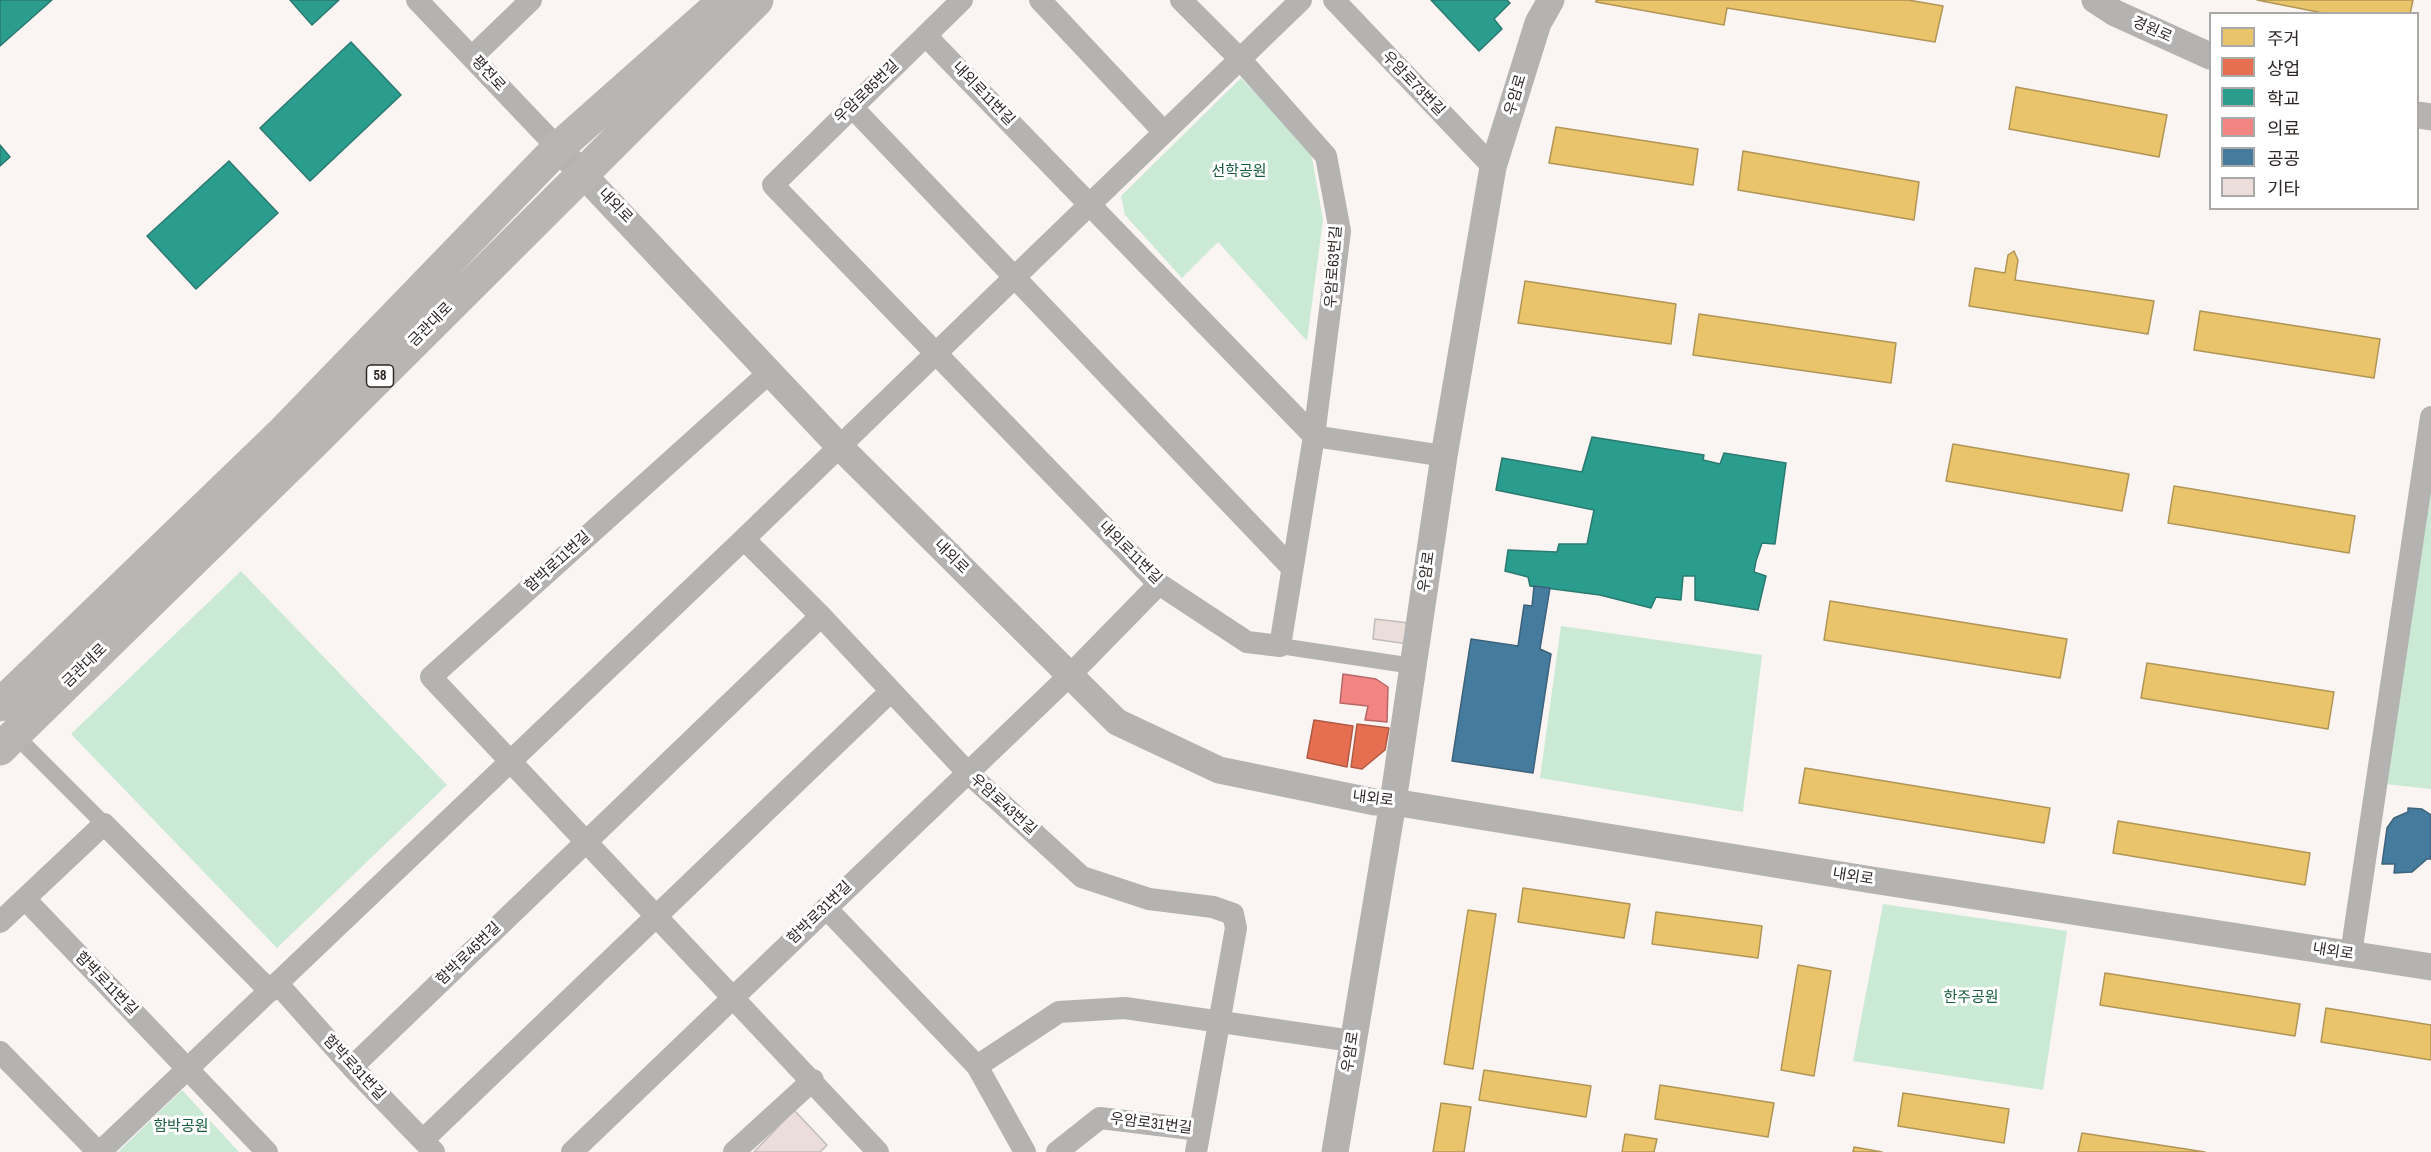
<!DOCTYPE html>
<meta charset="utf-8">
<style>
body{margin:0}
#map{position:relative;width:2431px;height:1152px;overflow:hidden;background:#faf4f3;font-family:"Archivo Narrow","Noto Sans KR",sans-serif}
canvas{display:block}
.legend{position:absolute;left:2209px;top:12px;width:210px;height:198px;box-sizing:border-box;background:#fff;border:2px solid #aba9a8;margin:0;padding:8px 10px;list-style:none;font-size:18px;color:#2e2826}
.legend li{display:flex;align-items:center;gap:12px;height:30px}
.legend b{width:30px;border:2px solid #aba9a8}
</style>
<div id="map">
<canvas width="2431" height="1152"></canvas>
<ul class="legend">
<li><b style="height:16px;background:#e9c46a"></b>주거</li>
<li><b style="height:16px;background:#e76f51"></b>상업</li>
<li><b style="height:16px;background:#2a9d8f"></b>학교</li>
<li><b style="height:16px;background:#f28482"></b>의료</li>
<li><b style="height:16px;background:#457b9d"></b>공공</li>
<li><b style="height:16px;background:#ebddda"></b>기타</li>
</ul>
</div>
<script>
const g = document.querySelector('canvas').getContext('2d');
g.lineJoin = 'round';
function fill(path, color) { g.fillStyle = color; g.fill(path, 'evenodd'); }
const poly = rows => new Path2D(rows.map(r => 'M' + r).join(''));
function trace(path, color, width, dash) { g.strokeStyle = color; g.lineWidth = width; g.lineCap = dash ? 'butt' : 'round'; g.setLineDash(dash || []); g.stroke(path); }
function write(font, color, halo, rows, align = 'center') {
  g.font = font + ' "Archivo Narrow","Noto Sans KR",sans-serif'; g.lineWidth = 6; g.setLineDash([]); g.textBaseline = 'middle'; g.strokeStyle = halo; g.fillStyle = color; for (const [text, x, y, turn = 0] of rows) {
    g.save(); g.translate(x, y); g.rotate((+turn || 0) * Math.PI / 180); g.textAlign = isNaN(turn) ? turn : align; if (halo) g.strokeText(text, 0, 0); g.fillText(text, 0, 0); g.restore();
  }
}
fill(poly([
 [1241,78,1311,152,1323,220,1307,341,1218,242,1182,278,1125,215,1121,196],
 [2431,463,2431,789,2376,783],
 [241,571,447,785,277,948,71,734],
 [1561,626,1762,655,1743,812,1540,778],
 [1883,904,2067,931,2043,1090,1853,1061],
 [182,1090,239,1152,118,1152]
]), '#caead6');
const homes = poly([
 [1596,0,1908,0,1943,6,1935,42,1727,8,1724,25,1596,2,1596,0],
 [2257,0,2413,0,2410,14,2328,14,2257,0],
 [2016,87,2167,115,2159,157,2009,129,2016,87],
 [1556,127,1698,149,1693,185,1549,163,1556,127],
 [1743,151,1919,182,1914,220,1738,190,1743,151],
 [2014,251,2018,260,2015,280,2154,301,2148,334,1969,306,1975,268,2005,273,2008,255,2014,251],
 [1525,281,1676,304,1671,344,1518,323,1525,281],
 [2200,311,2380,339,2374,378,2194,350,2200,311],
 [1699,314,1896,343,1891,383,1693,355,1699,314],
 [1953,444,2129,474,2122,511,1946,481,1953,444],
 [2174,486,2355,516,2349,553,2168,523,2174,486],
 [1830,601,2067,639,2060,678,1824,640,1830,601],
 [2147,663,2334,692,2328,729,2141,698,2147,663],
 [1805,768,2050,808,2044,843,1799,803,1805,768],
 [2118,821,2310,853,2305,885,2113,853,2118,821],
 [1523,888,1630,904,1624,938,1518,922,1523,888],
 [1468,910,1496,914,1473,1069,1444,1064,1468,910],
 [1656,912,1762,926,1758,958,1652,944,1656,912],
 [1798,965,1831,971,1814,1076,1781,1070,1798,965],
 [2105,973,2300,1004,2295,1036,2100,1005,2105,973],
 [2326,1008,2431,1025,2431,1060,2321,1042,2326,1008],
 [1484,1070,1591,1086,1586,1117,1479,1100,1484,1070],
 [1660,1085,1774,1103,1768,1137,1655,1119,1660,1085],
 [1903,1093,2009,1109,2004,1143,1898,1126,1903,1093],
 [1441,1103,1471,1107,1464,1152,1433,1152,1441,1103],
 [2082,1133,2205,1152,2078,1152,2082,1133],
 [1625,1134,1657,1139,1654,1152,1622,1152,1625,1134],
 [1854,1147,1882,1152,1853,1152,1854,1147]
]);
fill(homes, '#e9c46a');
trace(homes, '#b19556', 1.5);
const shops = poly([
 [1314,720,1353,726,1347,767,1307,758,1314,720],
 [1357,724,1389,728,1385,750,1362,769,1351,767,1357,724]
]);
fill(shops, '#e76f51');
trace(shops, '#b05a44', 1.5);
const schools = poly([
 [0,0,52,0,0,46,0,0],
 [290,0,339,0,312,25,290,0],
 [1431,0,1507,0,1510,3,1494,19,1502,29,1479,51,1431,0],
 [351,42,401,95,310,181,260,128,351,42],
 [0,145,10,157,0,166,0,145],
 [229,161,278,213,196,289,147,236,229,161],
 [1592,437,1704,455,1703,460,1720,464,1724,453,1786,463,1775,544,1762,543,1756,561,1754,572,1766,576,1758,610,1695,600,1695,576,1683,576,1681,600,1656,597,1651,608,1600,595,1530,586,1528,577,1505,571,1508,550,1557,552,1559,544,1587,544,1594,510,1496,490,1502,458,1582,472,1592,437]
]);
fill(schools, '#2a9d8f');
trace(schools, '#2b7a70', 1.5);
const health = poly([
 [1343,674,1376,679,1388,687,1387,722,1365,720,1368,706,1340,703,1343,674]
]);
fill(health, '#f28482');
trace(health, '#b76866', 1.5);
const public = poly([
 [1534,586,1550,588,1540,649,1551,654,1533,773,1452,761,1471,639,1518,646,1524,605,1532,606,1534,586],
 [2408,808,2422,809,2431,815,2431,859,2427,859,2412,872,2394,873,2395,864,2382,864,2387,828,2394,818,2408,812,2408,808]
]);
fill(public, '#457b9d');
trace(public, '#3e6279', 1.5);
const building = poly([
 [1375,619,1409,623,1408,644,1373,639,1375,619],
 [794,1110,827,1145,820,1152,754,1152,794,1110]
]);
fill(building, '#ebddda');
trace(building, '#c1bcba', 1.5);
trace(poly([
 [1280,646,1413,666],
 [15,735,104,824]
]), '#b4b3b2', 16);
trace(poly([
 [417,0,558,148],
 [962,0,773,185,1159,584,1247,642,1280,646,1314,436,1340,231,1326,156,1240,59,1181,0],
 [1040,0,1163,131],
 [1334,0,1493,167],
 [926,36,1314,436,1444,456],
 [472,57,531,0],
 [851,106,1292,568],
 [771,371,431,677,878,1152],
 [744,539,821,616,967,772,1082,877,1149,899,1213,907,1233,914,1236,928,1196,1152],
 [25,899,267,1152],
 [826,908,977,1066,1059,1012,1125,1008,1352,1041],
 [0,922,104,824,270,991],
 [2351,954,2431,417],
 [277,983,352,1067,434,1152],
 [0,1052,98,1152],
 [977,1066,1025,1152],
 [352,1067,821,616],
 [423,1140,891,691],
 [100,1152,744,539,1301,0],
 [572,1152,1069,676,1159,584],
 [734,1152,813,1080],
 [1057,1152,1100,1118,1199,1130]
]), '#b4b3b2', 22);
trace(poly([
 [2095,0,2115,13,2210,56],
 [2418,115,2431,117],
 [558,148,838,445,1117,722,1219,770,1375,802,1393,802,1872,880,2431,967],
 [1335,1152,1393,802,1444,456,1493,167,1538,23,1551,0]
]), '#b4b3b2', 27);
trace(poly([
 [0,705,284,431,558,148,725,0],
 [0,749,312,444,757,0]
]), '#b9b5b3', 33);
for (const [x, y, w] of [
 [380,376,27]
]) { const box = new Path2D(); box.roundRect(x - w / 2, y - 11, w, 22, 4.5); g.fillStyle = '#fff'; g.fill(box); trace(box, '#2e2826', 1.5); }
write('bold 14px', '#2e2826', null, [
 ["58",380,376]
]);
write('15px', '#2e2826', '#fff', [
 ["경원로",2152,30,24],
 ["평전로",488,74,47],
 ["우암로73번길",1413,84,46],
 ["우암로85번길",867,92,-44],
 ["내외로11번길",983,94,46],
 ["우암로",1516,95,-73],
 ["내외로",615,206,46],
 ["우암로63번길",1334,267,-86],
 ["금관대로",431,325,-45],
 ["내외로11번길",1130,553,45],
 ["내외로",951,557,45],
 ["함박로11번길",558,562,-42],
 ["우암로",1427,572,-82],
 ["금관대로",85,666,-44],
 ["내외로",1373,799,7],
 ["우암로43번길",1003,805,42],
 ["내외로",1853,877,9],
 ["함박로31번길",820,913,-44],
 ["내외로",2333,952,9],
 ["함박로45번길",469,954,-44],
 ["함박로11번길",106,984,46],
 ["우암로",1351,1052,-81],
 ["함박로31번길",354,1068,47],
 ["우암로31번길",1151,1124,7]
]);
write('15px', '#165c3d', '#fff', [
 ["선학공원",1239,172],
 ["한주공원",1971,998],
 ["함박공원",181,1127]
]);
</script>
